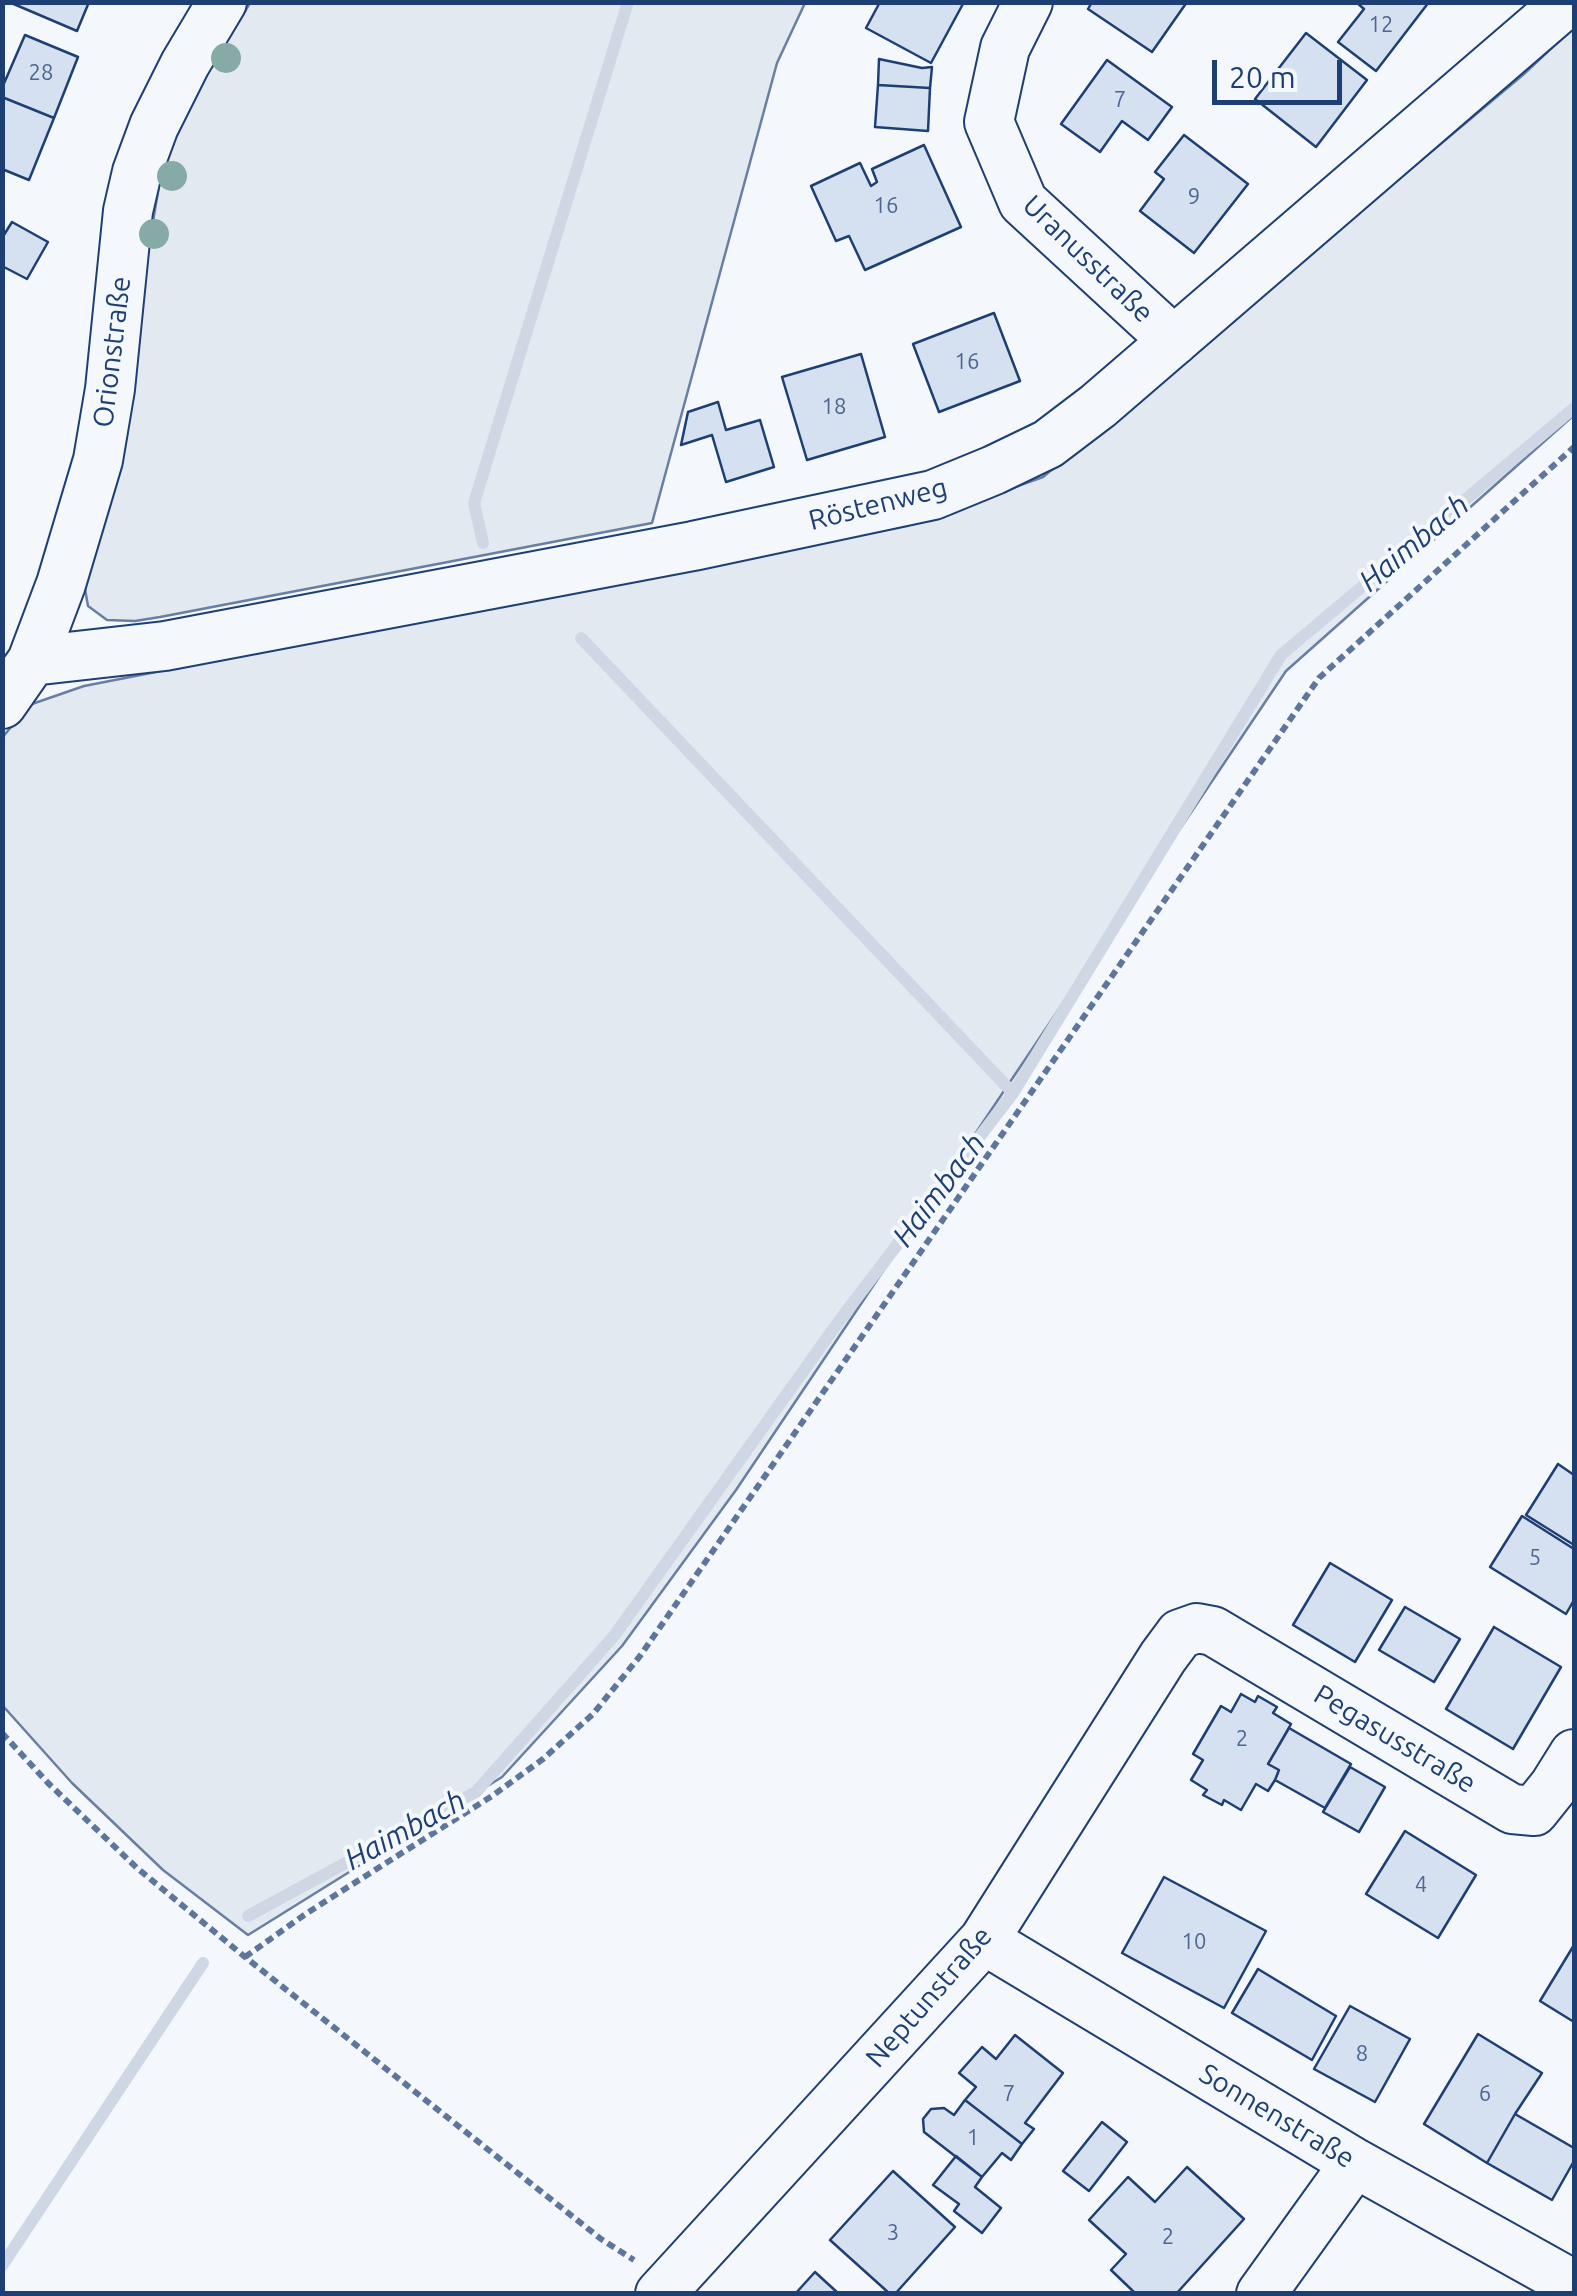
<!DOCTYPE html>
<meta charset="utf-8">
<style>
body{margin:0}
#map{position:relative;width:1577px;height:2296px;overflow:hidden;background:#f4f7fb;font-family:Ubuntu,sans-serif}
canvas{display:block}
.frame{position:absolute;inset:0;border:5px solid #1d3f73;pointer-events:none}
.scale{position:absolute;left:1212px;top:60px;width:130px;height:45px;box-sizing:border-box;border:5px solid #1d3f73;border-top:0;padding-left:12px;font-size:30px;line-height:35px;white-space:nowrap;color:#1d3f73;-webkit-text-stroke:8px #f4f7fb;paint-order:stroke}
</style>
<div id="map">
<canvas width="1577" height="2296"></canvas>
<div class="frame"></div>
<div class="scale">20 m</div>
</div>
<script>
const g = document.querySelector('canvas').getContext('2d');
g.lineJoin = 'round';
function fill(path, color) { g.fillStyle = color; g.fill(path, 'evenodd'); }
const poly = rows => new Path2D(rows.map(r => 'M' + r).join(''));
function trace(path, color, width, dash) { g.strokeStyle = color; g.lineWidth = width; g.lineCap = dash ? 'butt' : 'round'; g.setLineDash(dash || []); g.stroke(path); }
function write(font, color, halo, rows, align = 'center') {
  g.font = font + ' Ubuntu,sans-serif'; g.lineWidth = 8; g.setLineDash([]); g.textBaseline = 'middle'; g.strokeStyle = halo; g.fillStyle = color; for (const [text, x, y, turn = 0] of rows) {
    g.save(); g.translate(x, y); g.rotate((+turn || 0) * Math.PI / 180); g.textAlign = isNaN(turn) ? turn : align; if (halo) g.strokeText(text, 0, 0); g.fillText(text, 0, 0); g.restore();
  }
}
const green = poly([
 [250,3,805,3,777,63,652,523,160,617,135,621,107,620,88,606,83,578,106,497,167,139,250,3],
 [1574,27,1574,415,1286,671,736,1490,622,1646,502,1777,248,1935,163,1870,72,1783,3,1706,2,738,29,705,84,686,906,526,1043,477,1524,74,1574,27]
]);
fill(green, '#e3e9f0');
trace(green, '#687fa3', 2.5);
trace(poly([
 [483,543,474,503,628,2],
 [581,638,1013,1093],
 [248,1916,476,1792,614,1636,839,1321,1013,1093,1281,655,1574,408],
 [2,2266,203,1963]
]), '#cfd7e4', 12);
const building = poly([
 [9,2,89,2,77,31,9,2],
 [880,2,964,2,931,63,866,28,880,2],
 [1092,2,1187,2,1152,52,1088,9,1092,2],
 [1356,2,1429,2,1376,71,1338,42,1364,9,1356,2],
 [1306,33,1367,80,1316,147,1255,99,1306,33],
 [25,35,78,57,54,118,2,97,2,88,25,35],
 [879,59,922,68,932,67,930,88,878,85,879,59],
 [1107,60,1172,107,1148,140,1122,121,1100,152,1061,124,1107,60],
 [878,85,930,88,928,131,875,127,878,85],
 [2,97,54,118,29,180,2,169,2,97],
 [1184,135,1248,184,1194,253,1140,211,1164,179,1155,172,1184,135],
 [924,145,961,227,865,270,849,236,836,241,811,186,860,163,871,186,877,182,872,169,924,145],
 [12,222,48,242,27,279,2,266,2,238,12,222],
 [994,313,1020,381,939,412,913,344,994,313],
 [861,354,885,437,807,460,782,377,861,354],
 [718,402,726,430,760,420,774,467,726,482,712,435,681,445,688,412,718,402],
 [1558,1464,1574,1475,1574,1545,1526,1515,1558,1464],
 [1522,1516,1574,1549,1574,1600,1566,1614,1490,1567,1522,1516],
 [1330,1563,1392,1600,1355,1662,1293,1625,1330,1563],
 [1405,1607,1460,1639,1434,1682,1379,1650,1405,1607],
 [1494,1627,1561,1667,1513,1749,1446,1709,1494,1627],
 [1241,1694,1255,1702,1258,1696,1277,1707,1273,1713,1291,1724,1268,1764,1279,1770,1275,1780,1268,1791,1256,1784,1241,1810,1224,1800,1222,1805,1203,1795,1207,1790,1191,1780,1203,1760,1193,1754,1221,1706,1231,1712,1241,1694],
 [1289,1728,1351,1764,1325,1808,1275,1780,1279,1770,1268,1764,1289,1728],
 [1350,1767,1385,1787,1359,1832,1323,1812,1350,1767],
 [1405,1831,1476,1875,1438,1938,1366,1894,1405,1831],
 [1164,1877,1266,1931,1224,2008,1122,1953,1164,1877],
 [1574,1945,1574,2022,1540,2001,1574,1945],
 [1258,1969,1336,2016,1312,2060,1232,2013,1258,1969],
 [1350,2006,1410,2039,1375,2102,1314,2069,1350,2006],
 [1478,2034,1542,2073,1515,2114,1487,2163,1424,2124,1478,2034],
 [1015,2035,1063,2073,1025,2123,1034,2129,1022,2144,965,2100,976,2087,959,2073,982,2047,996,2059,1015,2035],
 [965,2100,1022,2144,1011,2160,1002,2153,982,2177,924,2132,923,2119,931,2109,944,2108,954,2115,965,2100],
 [1515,2114,1574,2148,1574,2161,1552,2200,1487,2163,1515,2114],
 [1102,2122,1127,2142,1089,2191,1063,2171,1102,2122],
 [956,2156,982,2177,975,2187,1001,2208,982,2233,954,2211,959,2204,933,2185,956,2156],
 [1187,2167,1244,2219,1176,2294,1136,2294,1111,2270,1126,2254,1089,2220,1128,2177,1155,2202,1187,2167],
 [893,2171,955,2227,895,2294,890,2294,830,2240,893,2171],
 [815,2272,839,2294,795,2294,815,2272]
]);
fill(building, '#d5e0f0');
trace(building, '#1d3f73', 2.5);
const minor = poly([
 [1028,2,1005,48,989,122,1023,202,1174,341],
 [32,661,165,646,693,546,933,495,994,470,1048,444,1098,406,1567,2],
 [2,704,32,661,61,584,98,460,110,389,128,211,137,172,154,126,185,64,222,2],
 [984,1940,1355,2163,1574,2285],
 [660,2294,984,1940,1163,1657,1180,1634,1197,1628,1213,1631,1512,1809,1534,1811,1554,1786,1574,1754],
 [1261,2294,1355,2163]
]);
trace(minor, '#1d3f73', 52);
trace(poly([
 [2,1733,48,1783,137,1868,245,1957,601,2239,634,2260],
 [245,1957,307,1913,492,1796,543,1759,593,1714,640,1656,1319,678,1574,447]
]), '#5e769c', 6, [8, 5]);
trace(minor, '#f4f7fb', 48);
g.fillStyle = '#86aba6';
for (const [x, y] of [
 [226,58],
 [172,176],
 [154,234]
]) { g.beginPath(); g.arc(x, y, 15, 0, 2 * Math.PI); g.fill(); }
write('22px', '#4b6792', null, [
 ["12",1381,25],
 ["28",41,73],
 ["7",1120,100],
 ["9",1194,197],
 ["16",886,206],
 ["16",967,362],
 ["18",834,407],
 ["5",1535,1558],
 ["2",1242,1739],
 ["4",1421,1885],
 ["10",1194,1942],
 ["8",1362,2054],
 ["7",1009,2094],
 ["6",1485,2094],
 ["1",973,2138],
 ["3",893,2233],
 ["2",1168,2237]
]);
write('28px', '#1d3f73', '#f4f7fb', [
 ["Uranusstraße",1088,259,44],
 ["Orionstraße",112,352,-83],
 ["Röstenweg",878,504,-14],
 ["Pegasusstraße",1395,1739,31],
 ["Neptunstraße",929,1997,-49],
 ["Sonnenstraße",1277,2116,31]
]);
write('italic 30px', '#1d3f73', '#f4f7fb', [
 ["Haimbach",1414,543,-40],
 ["Haimbach",939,1190,-53],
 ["Haimbach",405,1830,-29]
]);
</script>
